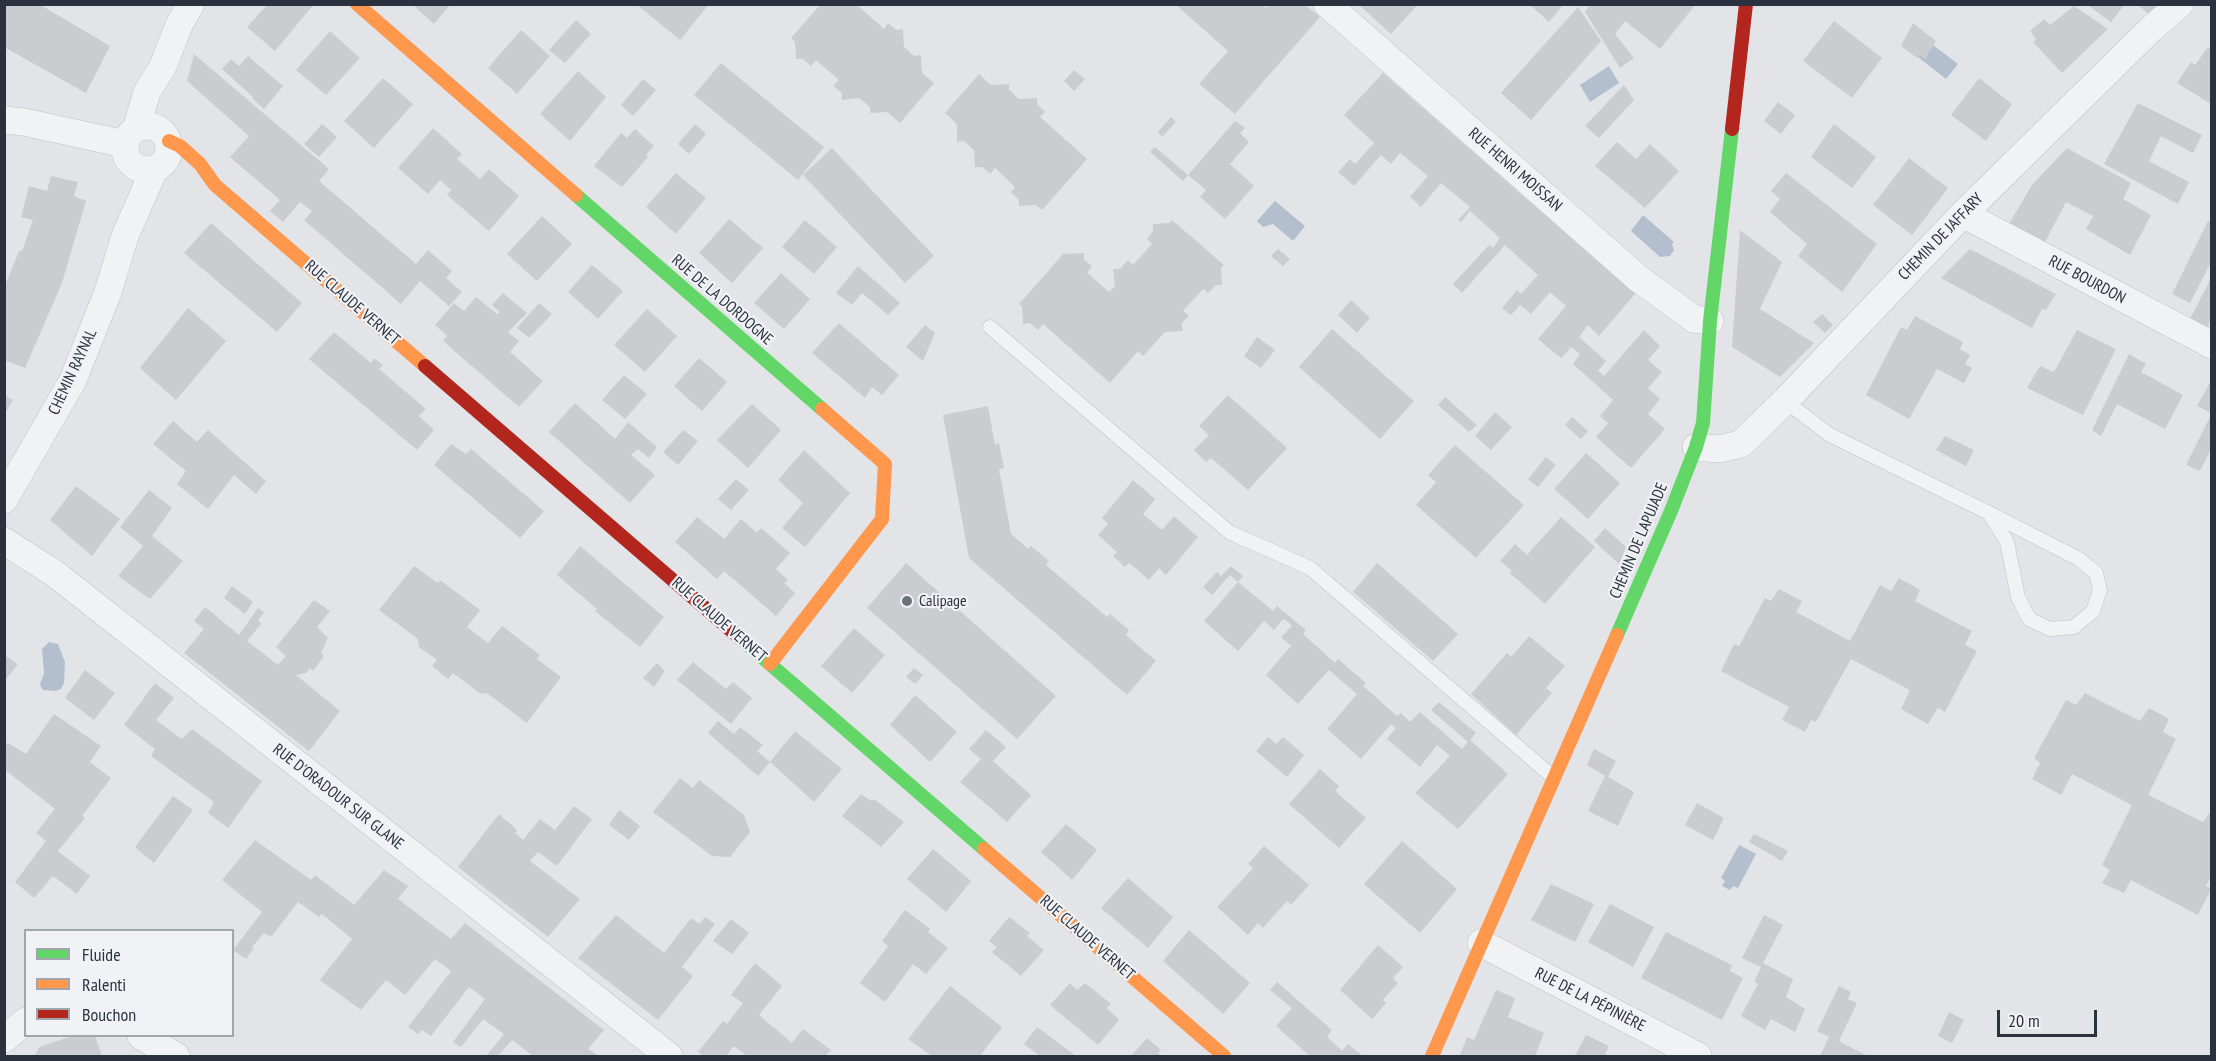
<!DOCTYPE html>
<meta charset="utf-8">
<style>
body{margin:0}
#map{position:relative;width:2216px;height:1061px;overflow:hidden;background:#e2e4e7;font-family:"PT Sans Narrow",sans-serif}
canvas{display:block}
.frame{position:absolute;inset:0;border:6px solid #2b313e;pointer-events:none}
.legend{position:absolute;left:24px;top:929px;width:210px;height:108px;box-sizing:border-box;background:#f0f2f6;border:2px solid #a1a5ac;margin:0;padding:8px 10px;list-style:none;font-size:18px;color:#2b313e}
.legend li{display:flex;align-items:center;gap:12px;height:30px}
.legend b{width:30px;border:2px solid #a1a5ac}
.scale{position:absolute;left:1997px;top:1010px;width:100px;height:27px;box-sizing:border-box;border:3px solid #2b313e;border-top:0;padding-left:8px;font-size:18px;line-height:21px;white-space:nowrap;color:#2b313e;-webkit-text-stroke:4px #f0f2f6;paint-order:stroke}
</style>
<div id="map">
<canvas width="2216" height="1061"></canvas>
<div class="frame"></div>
<ul class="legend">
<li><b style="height:8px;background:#63d668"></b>Fluide</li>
<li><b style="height:8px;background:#ff974d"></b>Ralenti</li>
<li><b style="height:8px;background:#b3261e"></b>Bouchon</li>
</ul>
<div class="scale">20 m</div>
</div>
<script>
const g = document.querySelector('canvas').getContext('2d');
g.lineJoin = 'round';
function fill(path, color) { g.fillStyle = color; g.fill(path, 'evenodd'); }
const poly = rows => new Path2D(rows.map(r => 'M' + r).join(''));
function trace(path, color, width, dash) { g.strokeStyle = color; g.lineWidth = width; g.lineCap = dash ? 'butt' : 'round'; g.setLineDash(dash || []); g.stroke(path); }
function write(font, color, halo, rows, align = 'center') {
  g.font = font + ' "PT Sans Narrow",sans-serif'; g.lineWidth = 4.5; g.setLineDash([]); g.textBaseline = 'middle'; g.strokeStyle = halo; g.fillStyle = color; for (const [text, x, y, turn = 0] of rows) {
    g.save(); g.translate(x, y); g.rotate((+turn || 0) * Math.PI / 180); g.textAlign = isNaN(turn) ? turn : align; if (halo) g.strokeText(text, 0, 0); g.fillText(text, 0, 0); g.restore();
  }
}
fill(poly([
 [1929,42,1958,64,1946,79,1918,57],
 [1609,66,1619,83,1590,102,1580,85],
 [1275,201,1305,226,1293,241,1273,224,1263,227,1257,221],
 [1643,215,1674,242,1672,244,1674,250,1670,256,1660,257,1631,231],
 [49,642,58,644,65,662,64,683,61,689,55,691,43,690,40,685,44,673,42,649],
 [1739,845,1756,854,1738,888,1733,886,1730,890,1722,886,1725,881,1721,878]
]), '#b3bfcf');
fill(poly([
 [4,4,39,4,110,46,86,93,4,47],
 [268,4,314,4,275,51,247,27],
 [412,4,451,4,434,24],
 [636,4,709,4,680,40],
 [821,4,856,4,884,29,888,23,896,30,903,29,904,47,914,56,921,55,922,73,934,83,900,123,887,112,870,113,870,107,859,98,842,100,842,93,833,86,839,80,816,60,811,66,803,59,796,59,795,42,791,38],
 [1175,4,1262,4,1266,8,1269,5,1305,5,1320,17,1235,114,1199,84,1228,51],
 [1358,4,1418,4,1391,34],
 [1529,4,1564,4,1549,22],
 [1591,4,1696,4,1660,49,1625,21,1615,34,1634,58,1620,68,1585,12],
 [2086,4,2125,4,2111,22],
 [2136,4,2158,4,2149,14],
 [2074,6,2108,29,2062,73,2033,42,2036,39,2030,31,2044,19,2050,25],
 [1578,7,1601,41,1531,120,1501,93],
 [576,20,591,34,565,63,549,50],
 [1834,21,1882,58,1852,98,1803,61],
 [1913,23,1936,41,1925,59,1920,55,1917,58,1901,46],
 [521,30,550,56,517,94,488,68],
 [330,31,360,58,326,95,296,70],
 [2208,47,2211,50,2211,104,2177,83,2191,62,2195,65],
 [194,54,329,169,319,181,416,264,428,250,452,271,446,278,462,292,449,306,420,281,401,304,304,220,312,211,300,202,283,222,270,211,280,200,230,157,249,136,187,81],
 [248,56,283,86,264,109,252,98,253,97,222,69,231,59,239,66],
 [721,63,824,147,798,180,694,95],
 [1074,70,1085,79,1074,91,1064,81],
 [578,71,606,97,570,141,540,114],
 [1383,73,1635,294,1599,336,1588,325,1579,337,1606,361,1598,371,1604,376,1644,330,1660,346,1648,360,1662,372,1648,388,1660,399,1648,414,1665,429,1631,468,1596,437,1608,423,1600,416,1613,400,1573,364,1580,354,1571,347,1561,358,1538,339,1566,306,1550,292,1531,314,1520,305,1511,315,1502,308,1517,290,1521,294,1538,275,1505,245,1462,293,1453,284,1489,245,1493,248,1500,238,1470,211,1461,222,1458,220,1470,207,1441,183,1421,207,1410,197,1428,176,1400,153,1391,164,1381,155,1354,186,1338,172,1350,159,1355,164,1374,143,1344,115],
 [979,74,991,85,1009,84,1009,90,1019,99,1037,98,1037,104,1045,112,1040,117,1087,159,1042,210,1036,205,1019,206,1019,200,1011,192,1015,187,995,168,990,174,982,167,975,167,974,150,964,141,957,142,957,124,945,113],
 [383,78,413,104,374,148,344,121],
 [1979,78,2012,104,1986,141,1951,115],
 [643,79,656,90,633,116,621,105],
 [1624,85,1634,100,1599,138,1585,126],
 [1778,102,1795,115,1781,134,1764,121],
 [2138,103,2202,135,2193,153,2161,136,2149,161,2189,182,2178,204,2104,164],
 [1171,117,1176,122,1162,137,1158,132],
 [1235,121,1245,128,1240,133,1249,142,1230,164,1254,186,1225,219,1200,197,1206,190,1188,175],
 [322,124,337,137,319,157,304,144],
 [695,124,706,134,689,154,678,144],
 [1834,124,1876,157,1852,188,1811,157],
 [433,128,462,154,457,159,480,179,489,169,519,196,489,231,447,195,451,190,440,180,428,194,398,168],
 [635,129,654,146,646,155,648,157,622,187,594,166,621,133,627,138],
 [1617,142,1636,159,1650,144,1679,171,1645,208,1595,166],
 [1155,147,1188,175,1183,181,1150,152],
 [832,148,934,256,905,283,803,175],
 [2067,148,2131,183,2123,199,2151,215,2130,255,2086,229,2093,216,2066,202,2045,242,2009,224,2032,185],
 [1909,158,1948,188,1912,235,1873,205],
 [676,173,706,198,676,234,646,207],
 [1786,173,1877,244,1842,292,1798,256,1807,244,1770,212,1780,199,1771,191],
 [51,176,78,182,74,196,86,201,62,283,25,368,4,360,4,288,19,251,22,251,33,220,21,217,29,186,47,191],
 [542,216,572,244,537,281,507,254],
 [729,219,763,248,732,283,699,253],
 [805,220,837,247,814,274,782,247],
 [1172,220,1224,265,1221,268,1222,285,1216,285,1208,293,1203,289,1183,311,1189,316,1181,324,1183,331,1165,332,1143,356,1138,351,1110,383,1043,324,1038,330,1030,323,1023,324,1022,306,1019,304,1064,253,1067,254,1084,253,1084,260,1092,266,1087,273,1109,292,1115,286,1113,269,1120,269,1128,260,1133,265,1152,244,1147,239,1153,231,1153,224,1170,223],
 [2208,221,2211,222,2211,266,2210,264,2190,303,2172,294],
 [211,223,302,303,277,332,184,253],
 [1740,230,1782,262,1760,309,1814,343,1780,377,1732,347],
 [1278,249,1290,259,1283,266,1271,256],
 [1970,249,2056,294,2046,310,2042,309,2032,328,1941,278],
 [592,265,623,291,598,319,568,292],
 [858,266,900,303,888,315,862,293,852,305,836,293],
 [781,273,810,299,784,329,754,303],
 [2211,278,2211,318,2207,328,2190,319],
 [503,293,527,313,508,332,519,341,510,352,543,381,519,407,443,341,447,336,435,325,454,303,464,311,476,297,497,314,500,312,492,305],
 [1351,300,1370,318,1357,333,1338,315],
 [539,303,552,314,529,338,517,328],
 [188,308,226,341,176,400,140,368],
 [647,309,677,336,645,372,614,345],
 [1822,314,1833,325,1825,333,1813,322],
 [1915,316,1963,342,1960,349,1970,355,1965,364,1972,368,1964,383,1937,369,1909,419,1866,395,1901,327,1907,330],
 [839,323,899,375,882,395,872,387,865,398,812,353],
 [925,325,935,333,923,361,906,347],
 [1332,329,1414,401,1380,439,1299,367],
 [2077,330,2116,349,2083,415,2027,388,2040,366,2054,372],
 [334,332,371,363,374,358,383,365,379,369,426,409,419,416,434,430,417,450,309,359],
 [1257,337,1275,350,1261,368,1244,356],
 [2129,354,2146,364,2141,372,2183,395,2165,429,2117,404,2101,436,2092,430],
 [699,358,727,382,702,411,674,386],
 [624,375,647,394,625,419,602,400],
 [2211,381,2211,413,2197,406],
 [4,395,13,400,4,415],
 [1228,395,1287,448,1248,490,1211,458,1206,462,1194,450,1209,435,1199,426],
 [1445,397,1477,425,1469,432,1438,405],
 [575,403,615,439,628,422,657,447,649,458,638,449,631,455,655,475,630,503,549,432],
 [752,404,781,430,748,468,717,440],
 [988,406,995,445,999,443,1004,468,999,469,1011,534,1028,549,1031,546,1049,561,1046,565,1107,617,1110,614,1129,630,1126,635,1156,661,1127,695,969,558,943,415],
 [1495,412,1512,427,1491,450,1475,436],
 [2211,415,2211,449,2200,471,2186,465],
 [1572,417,1588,431,1581,439,1565,425],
 [173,421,197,442,208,430,266,481,256,494,234,475,208,509,177,484,186,471,153,444],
 [683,430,698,441,678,465,663,452],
 [1945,436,1974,450,1966,466,1936,450],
 [451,444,466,454,471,449,544,511,520,538,434,465],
 [1455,445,1524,505,1476,558,1416,505,1436,482,1428,475],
 [804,450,850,493,805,547,782,528,803,503,778,480],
 [1586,453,1620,483,1588,519,1554,489],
 [1546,457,1556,465,1538,487,1528,479],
 [736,479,749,490,731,510,718,499],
 [1133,480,1155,499,1143,514,1162,530,1174,516,1198,537,1166,575,1159,568,1149,580,1129,563,1125,567,1113,556,1117,552,1098,535,1108,524,1102,518],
 [76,486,120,519,92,556,50,520],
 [149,490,172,508,152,536,183,561,150,599,118,576,143,546,120,527],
 [697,517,724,539,741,519,757,533,761,528,790,553,776,569,788,580,784,583,795,593,776,616,724,571,717,579,675,542],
 [1561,517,1595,547,1545,604,1510,573,1512,571,1500,561,1515,544,1527,555],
 [1605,528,1626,547,1619,564,1594,541],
 [580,546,664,617,640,647,595,611,597,609,557,575],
 [906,563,1056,696,1017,739,867,608],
 [1377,563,1458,634,1433,661,1353,592],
 [414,566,438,583,440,580,480,610,467,627,488,643,502,626,540,655,537,659,561,677,527,723,487,693,481,694,453,673,448,679,432,666,437,660,419,647,418,639,379,610],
 [1231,566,1243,576,1238,582,1273,611,1277,606,1306,630,1303,634,1335,663,1338,659,1366,683,1363,686,1397,716,1401,713,1410,722,1420,712,1462,749,1468,742,1431,710,1439,702,1476,733,1470,740,1508,774,1458,829,1415,793,1450,756,1437,745,1420,767,1387,739,1396,728,1391,724,1361,759,1327,729,1357,694,1329,670,1298,704,1266,675,1291,646,1281,637,1292,626,1287,621,1283,619,1274,630,1264,621,1238,651,1204,621,1238,582,1230,575,1212,595,1203,587,1217,572,1221,576],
 [1899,578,1920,590,1915,601,1972,631,1965,645,1977,651,1945,712,1938,708,1928,724,1901,709,1910,690,1851,659,1816,722,1811,720,1805,732,1782,720,1789,707,1721,671,1734,644,1739,646,1765,598,1771,601,1779,589,1802,601,1796,612,1850,641,1880,585,1891,591],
 [232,586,253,602,245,614,224,598],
 [314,600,330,611,317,627,328,638,321,653,324,656,313,671,310,668,306,673,296,675,340,711,309,751,184,653,204,629,194,621,205,607,239,635,258,608,264,612,258,620,261,624,247,641,278,665,286,656,276,647],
 [854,628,885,655,852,693,821,666],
 [1529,636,1565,666,1546,688,1552,693,1516,735,1471,694,1507,653,1511,657],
 [4,655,18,664,4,682],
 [693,662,726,689,733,682,752,698,731,724,677,680],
 [657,663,665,671,654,687,643,678],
 [914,668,923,675,915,684,906,677],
 [85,670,115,693,94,720,65,698],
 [155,683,174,698,156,720,182,739,192,729,262,781,228,828,208,813,214,802,151,756,155,749,124,725],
 [2085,693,2140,721,2149,708,2169,719,2163,732,2176,739,2148,795,2203,822,2210,812,2211,813,2211,877,2206,886,2211,889,2198,915,2131,880,2124,893,2102,883,2110,870,2102,865,2132,805,2072,774,2061,795,2032,779,2040,763,2034,758,2066,700,2076,705],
 [915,695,957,732,930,762,890,725],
 [54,714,101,746,90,762,111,778,82,816,85,818,58,851,90,876,77,894,53,876,34,898,15,882,46,841,36,833,55,809,4,769,4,748,8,743,26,754],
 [718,721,734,734,740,727,763,745,757,751,770,762,758,776,708,733],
 [986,730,1006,747,993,761,1031,795,1007,822,960,782,981,759,969,749],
 [795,731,842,769,814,802,770,762],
 [1268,737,1276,744,1283,737,1304,755,1287,777,1256,751],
 [1594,749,1616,761,1608,777,1634,792,1618,826,1588,811,1605,776,1587,765],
 [1320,769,1339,786,1335,791,1366,818,1339,848,1289,804],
 [680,778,693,788,699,780,744,815,750,832,730,857,712,856,653,812],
 [861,794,871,801,874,799,904,822,881,847,842,816],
 [173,796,193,810,154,863,135,847],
 [1697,803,1724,818,1713,840,1685,825],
 [574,806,592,819,557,866,538,852,530,861,580,899,548,937,458,867,499,814,517,830,515,833,523,840,540,819,555,830],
 [619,810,640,826,629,840,609,825],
 [1066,824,1097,850,1072,880,1041,852],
 [1754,834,1788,851,1782,861,1749,842],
 [255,840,311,880,315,875,354,905,384,870,408,886,398,899,451,939,465,923,604,1030,588,1049,599,1056,533,1056,512,1040,498,1056,489,1056,487,1055,504,1034,483,1019,461,1047,453,1042,485,999,469,987,431,1036,422,1030,418,1034,408,1027,451,971,435,959,405,995,386,980,361,1010,320,980,352,939,322,914,319,917,298,902,271,937,264,933,252,947,254,948,246,959,233,950,262,912,222,880],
 [1402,841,1457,889,1420,933,1364,884],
 [1264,846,1309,885,1291,905,1287,901,1263,928,1258,923,1248,935,1217,907,1253,868,1248,864],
 [933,849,971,881,946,912,907,879],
 [1128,878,1173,917,1148,948,1101,908],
 [1551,884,1594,904,1575,942,1531,920],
 [1610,904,1654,927,1633,967,1588,942],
 [905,910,930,929,928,932,948,948,926,974,913,964,885,1002,860,983,888,946,882,941],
 [616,915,664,953,691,918,699,924,705,917,715,924,682,967,693,976,658,1020,578,958],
 [1764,915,1783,925,1763,963,1793,979,1786,997,1805,1009,1795,1032,1771,1019,1765,1030,1741,1016,1758,984,1754,982,1761,967,1742,958],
 [1009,917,1030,933,1027,936,1044,950,1021,976,992,952,997,947,989,941],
 [731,919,749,933,732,954,713,941],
 [1189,930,1250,983,1223,1014,1163,961],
 [1666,932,1732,965,1730,971,1743,978,1722,1020,1641,978],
 [1378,945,1403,967,1393,978,1398,983,1383,1000,1386,1003,1372,1019,1340,990],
 [755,963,782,986,759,1015,792,1043,803,1029,831,1050,825,1056,747,1056,734,1046,726,1056,704,1056,698,1052,723,1021,727,1024,743,1003,731,995],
 [1277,982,1332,1030,1327,1037,1342,1051,1348,1044,1363,1056,1310,1056,1276,1026,1292,1008,1270,990],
 [1070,983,1077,990,1085,983,1111,1004,1107,1008,1119,1020,1098,1045,1050,1005],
 [950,986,1002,1027,980,1056,932,1056,908,1039],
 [1839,986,1851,992,1848,999,1857,1003,1839,1041,1867,1056,1820,1056,1829,1037,1817,1031],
 [1496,990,1515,998,1508,1017,1544,1033,1535,1056,1464,1056,1460,1055,1467,1037,1474,1040],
 [1949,1012,1964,1020,1952,1043,1938,1036],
 [1037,1027,1076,1056,1040,1056,1024,1044],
 [1586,1035,1609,1046,1604,1056,1575,1056],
 [72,1036,95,1036,102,1056,35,1056,39,1047],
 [1147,1038,1161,1050,1158,1053,1162,1056,1131,1056]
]), '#cbcccf');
const lane = poly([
 [990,327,1229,532,1310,568,1553,777],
 [1785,401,1830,435,1989,513,2079,559,2096,573,2100,590,2093,611,2074,627,2050,629,2029,619,2018,597,2007,542,1989,513]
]);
const street = poly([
 [1327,4,1639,279,1694,319,1710,321],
 [4,120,24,122,125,144],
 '125 148a22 22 0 1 1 44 0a22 22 0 1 1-44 0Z',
 [136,129,147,92,163,66,179,25,191,4],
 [1963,214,2212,345],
 [1696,447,1719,449,1741,444,1785,401,1963,214,2151,29,2180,4],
 [4,500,73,380,108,292,125,236,154,170],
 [4,541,54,573,669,1056],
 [1481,943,1698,1056],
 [141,1036,176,1056],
 [4,1039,26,1021]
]);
trace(lane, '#c1c2c5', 15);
trace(street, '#c1c2c5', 28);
trace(lane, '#f1f2f4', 14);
trace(street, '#f1f2f4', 27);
trace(poly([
 [576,195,822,409],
 [1617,635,1671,511,1696,447,1703,423,1710,321,1732,129],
 [741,639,984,849]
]), '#63d668', 14);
trace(poly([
 [357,4,576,195],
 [169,141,180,146,200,164,215,185,425,366],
 [770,664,882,519,885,464,822,409],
 [984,849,1224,1056],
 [1432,1056,1617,635]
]), '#ff974d', 14);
trace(poly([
 [1732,129,1746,4],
 [425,366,741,639]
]), '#b3261e', 14);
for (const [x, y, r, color] of [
 [907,601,6,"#6b7079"]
]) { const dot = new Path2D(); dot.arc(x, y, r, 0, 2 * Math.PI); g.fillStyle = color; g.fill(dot); trace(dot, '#f0f2f6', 2); }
write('16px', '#2b313e', '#f0f2f6', [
 ["RUE HENRI MOISSAN",1515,170,41],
 ["CHEMIN DE JAFFARY",1941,237,-46],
 ["RUE BOURDON",2087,280,28],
 ["RUE DE LA DORDOGNE",722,300,41],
 ["RUE CLAUDE VERNET",352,303,41],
 ["CHEMIN RAYNAL",73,372,-65],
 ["CHEMIN DE LAPUJADE",1639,541,-67],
 ["RUE CLAUDE VERNET",719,620,41],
 ["RUE D'ORADOUR SUR GLANE",338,797,38],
 ["RUE CLAUDE VERNET",1087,938,41],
 ["RUE DE LA PÉPINIÈRE",1590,1000,27]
]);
write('16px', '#2b313e', '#f0f2f6', [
 ["Calipage",919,601]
], 'left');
</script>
